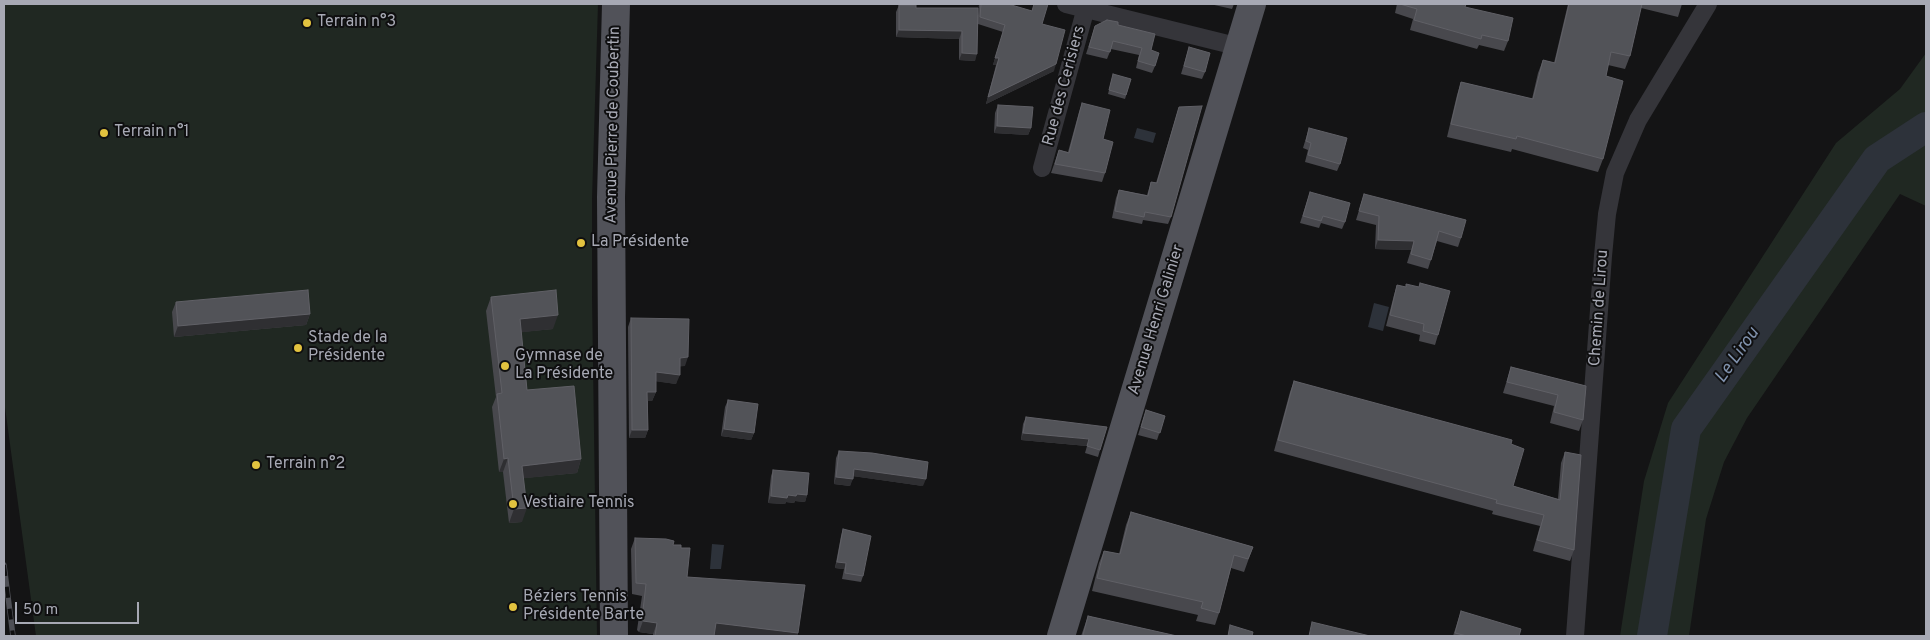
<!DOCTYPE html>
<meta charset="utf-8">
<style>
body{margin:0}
#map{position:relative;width:1930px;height:640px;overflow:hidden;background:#141415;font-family:Overpass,sans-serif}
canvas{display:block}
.frame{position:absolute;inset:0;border:5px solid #a7a9b4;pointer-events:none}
.scale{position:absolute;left:15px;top:602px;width:124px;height:22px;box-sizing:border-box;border:2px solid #a7a9b4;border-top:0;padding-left:6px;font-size:15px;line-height:18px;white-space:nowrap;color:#a7a9b4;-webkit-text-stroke:4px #0f0f10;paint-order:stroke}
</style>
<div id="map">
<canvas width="1930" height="640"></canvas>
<div class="frame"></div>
<div class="scale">50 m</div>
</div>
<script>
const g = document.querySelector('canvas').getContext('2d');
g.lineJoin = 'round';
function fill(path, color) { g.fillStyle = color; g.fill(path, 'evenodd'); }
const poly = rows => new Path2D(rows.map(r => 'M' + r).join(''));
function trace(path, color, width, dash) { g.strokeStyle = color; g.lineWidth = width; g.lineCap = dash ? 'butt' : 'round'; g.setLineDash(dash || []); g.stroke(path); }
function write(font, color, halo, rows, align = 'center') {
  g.font = font + ' Overpass,sans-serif'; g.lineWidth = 4; g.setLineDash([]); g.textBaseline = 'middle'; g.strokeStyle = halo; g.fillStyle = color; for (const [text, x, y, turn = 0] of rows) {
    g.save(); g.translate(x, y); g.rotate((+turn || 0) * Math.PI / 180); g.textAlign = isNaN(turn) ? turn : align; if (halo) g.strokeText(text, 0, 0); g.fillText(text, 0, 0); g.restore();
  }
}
fill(poly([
 [4,4,598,4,592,199,592,296,597,636,36,636,4,400],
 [1926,53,1926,206,1900,194,1747,418,1724,462,1706,519,1689,636,1620,636,1644,481,1668,403,1836,143,1900,89]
]), '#202822');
fill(poly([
 [1137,128,1156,133,1153,143,1134,138],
 [1374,303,1389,307,1383,331,1368,327],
 [712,544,724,545,721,569,710,569]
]), '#2d323a');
trace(poly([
 [1652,636,1686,429,1877,159,1926,127]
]), '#2d323a', 30);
trace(poly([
 [1066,4,1240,47],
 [1042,168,1087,4],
 [1575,636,1603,256,1607,214,1615,173,1638,120,1708,4]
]), '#35353a', 18);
trace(poly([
 [614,636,611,197,616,4],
 [1061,636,1252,4]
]), '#515259', 28);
const rail = poly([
 [4,565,13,636]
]);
trace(rail, '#4e4f55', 5.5);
trace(rail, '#0f0f10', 4, [11]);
fill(poly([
 [979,4,1008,4,1042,24,1054,71,986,104,996,65,993,65,1003,32,978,24,975,61,959,60,959,39,896,37,896,12,899,5,916,8,978,15],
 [1210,4,1234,4,1232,9],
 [1397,4,1466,4,1465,7,1508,41,1504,51,1479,45,1477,49,1410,30,1413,19,1395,13],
 [1568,4,1682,4,1678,17,1641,8,1630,56,1625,69,1608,65,1606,76,1603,159,1598,172,1512,149,1511,152,1447,137,1457,95,1461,82,1532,99,1538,73,1543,60,1554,63],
 [1118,25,1151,50,1155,66,1152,73,1136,68,1139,55,1111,49,1107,59,1086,54,1095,26],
 [1189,47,1205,72,1202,79,1181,74],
 [1112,78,1131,79,1125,99,1108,94],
 [1082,103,1103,139,1105,173,1102,182,1051,173,1059,150,1068,152,1079,112],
 [998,105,1031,128,1028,135,994,133,995,113],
 [1179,107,1171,217,1168,224,1143,220,1142,224,1112,218,1116,198,1119,190,1147,195,1151,182,1156,183],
 [1309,128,1340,164,1337,171,1305,162,1308,150,1303,148],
 [1310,192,1345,222,1342,229,1321,223,1319,228,1300,223],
 [1364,194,1461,238,1458,247,1437,241,1428,269,1407,263,1411,250,1375,249,1376,225,1356,220],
 [1397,285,1438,335,1435,345,1419,341,1420,335,1386,326,1394,295],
 [491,297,553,329,521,332,527,390,581,459,577,473,524,478,522,522,509,523,503,472,499,472,492,407,496,397,486,311],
 [176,302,310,314,306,325,174,337,172,312],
 [631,318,685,366,680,366,676,384,656,381,656,392,652,401,648,401,648,430,645,438,629,438,628,327],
 [1511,367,1586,386,1583,420,1579,431,1550,423,1554,406,1503,393],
 [1294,381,1511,444,1513,486,1558,499,1561,463,1565,452,1574,550,1570,561,1533,551,1540,526,1492,514,1493,511,1274,451,1290,392],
 [728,400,754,433,751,440,721,436,725,407],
 [1146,410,1165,416,1157,440,1138,435],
 [1026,417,1100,450,1098,457,1085,453,1087,446,1021,440,1023,424],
 [839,451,923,486,853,476,850,486,834,484,836,458],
 [773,470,807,495,805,502,795,501,794,503,786,502,785,504,768,503,771,476],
 [1131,512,1253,547,1244,572,1231,568,1219,613,1215,625,1196,621,1198,615,1092,591,1099,563,1104,551,1119,554,1126,525],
 [843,529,863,576,861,582,842,579,844,569,835,568,841,536],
 [635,538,673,545,681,548,687,577,798,633,797,636,724,636,715,635,714,636,653,636,653,634,639,632,637,630,642,596,632,594,631,549],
 [1461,611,1519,636,1453,636],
 [1088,616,1177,636,1081,636]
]), '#48484d');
fill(poly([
 [899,30,962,31,959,39,896,37],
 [962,53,977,54,975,61,959,60],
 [995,58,999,58,996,65,993,65],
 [1056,64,1054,71,986,104,988,97],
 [997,126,1031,128,1028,135,994,133],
 [1378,240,1414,241,1411,250,1375,249],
 [310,314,306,325,174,337,178,326],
 [558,315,553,329,515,333,520,319],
 [688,357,685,366,676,367,680,358],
 [656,372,680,375,676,384,653,381],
 [647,392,656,392,652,401,644,401],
 [724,429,754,433,751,440,721,436],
 [632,430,648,430,645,438,629,438],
 [1023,433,1089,439,1087,446,1021,440],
 [508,458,503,472,499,472,504,459],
 [581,459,577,473,517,479,522,466],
 [854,469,926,479,923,486,852,476],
 [836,477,853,479,850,486,834,484],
 [797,494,807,495,805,502,795,501,794,503,786,502,785,504,768,503,771,496],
 [527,508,522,522,509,523,514,509],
 [837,562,846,563,844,569,835,568],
 [643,621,657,623,653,634,639,632],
 [716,623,798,633,797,636,724,636,712,635]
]), '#2f2f32');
const building = poly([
 [981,4,1008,4,1032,11,1034,4,1048,4,1042,24,1065,30,1056,64,988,97,999,58,995,58,1005,25,980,17,981,4],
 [1400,4,1466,4,1465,7,1513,18,1508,41,1482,35,1481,39,1414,20,1417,9,1400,4],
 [1569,4,1642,4,1630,56,1611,52,1606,76,1623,81,1603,159,1517,136,1516,139,1451,124,1461,82,1533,99,1543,60,1555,63,1569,4],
 [899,5,916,5,916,8,978,8,977,54,962,53,962,31,899,30,899,5],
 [1107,20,1118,22,1118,25,1155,34,1151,50,1159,53,1155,66,1138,61,1142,48,1113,41,1110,52,1089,47,1095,26,1107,20],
 [1189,47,1210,53,1205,72,1184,66,1189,47],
 [1113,74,1131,79,1126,95,1109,90,1113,74],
 [1082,103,1110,110,1103,139,1113,142,1105,173,1055,164,1059,150,1069,153,1082,103],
 [998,105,1033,107,1031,128,997,126,998,105],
 [1202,106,1171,217,1145,212,1144,217,1115,211,1119,190,1148,196,1151,182,1157,183,1179,107,1202,106],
 [1309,128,1347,138,1340,164,1308,155,1311,143,1306,141,1309,128],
 [1310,192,1350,203,1345,222,1323,216,1321,221,1303,216,1310,192],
 [1364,194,1466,220,1461,238,1439,231,1431,260,1411,254,1414,241,1378,240,1379,216,1359,211,1364,194],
 [1420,283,1450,291,1438,335,1423,331,1424,324,1390,315,1397,285,1406,287,1406,284,1419,287,1420,283],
 [308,290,310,314,178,326,176,302,308,290],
 [556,290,558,315,520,319,527,390,574,386,581,459,522,466,527,508,514,509,508,458,504,459,497,394,502,393,491,297,556,290],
 [631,318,689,319,688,357,680,358,680,375,656,372,656,392,647,392,648,430,632,430,631,318],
 [1511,367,1586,386,1583,420,1554,412,1558,395,1507,382,1511,367],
 [1294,381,1512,440,1511,444,1524,449,1513,486,1560,500,1565,452,1581,455,1574,550,1537,540,1544,515,1496,503,1497,500,1278,440,1294,381],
 [728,400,758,404,754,433,724,429,728,400],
 [1146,410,1165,416,1160,433,1141,427,1146,410],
 [1026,417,1107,427,1100,450,1087,446,1089,439,1023,433,1026,417],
 [839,451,872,453,928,462,926,479,854,469,853,479,836,477,839,451],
 [773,470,809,473,807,495,797,494,796,496,788,495,787,498,771,496,773,470],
 [1131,512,1253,547,1248,559,1234,555,1219,613,1201,608,1203,602,1097,578,1104,551,1120,554,1131,512],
 [843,529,871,536,863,576,845,573,846,563,837,562,843,529],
 [635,538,666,539,674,541,673,545,681,545,681,548,690,548,687,577,805,585,798,633,716,623,714,636,655,636,657,623,643,621,642,619,646,584,636,583,635,538],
 [1461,611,1521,629,1519,636,1467,636,1455,633,1461,611],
 [1088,616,1177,636,1088,636,1083,635,1088,616],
 [1312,622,1370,636,1309,636,1312,622],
 [1230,625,1253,632,1252,636,1228,636,1230,625]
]);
fill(building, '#525358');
trace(building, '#606066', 1);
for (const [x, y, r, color] of [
 [307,23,5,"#e2c23f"],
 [104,133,5,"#e2c23f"],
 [581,243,5,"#e2c23f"],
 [298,348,5,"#e2c23f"],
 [505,366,5,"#e2c23f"],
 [256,465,5,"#e2c23f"],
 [513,504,5,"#e2c23f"],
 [513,607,5,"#e2c23f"]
]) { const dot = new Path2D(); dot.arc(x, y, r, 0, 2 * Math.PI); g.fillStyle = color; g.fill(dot); trace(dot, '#0f0f10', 2); }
write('16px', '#a7a9b4', '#0f0f10', [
 ["Terrain n°3",317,23],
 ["Terrain n°1",114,133],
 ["La Présidente",591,243],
 ["Stade de la",308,339],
 ["Présidente",308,357],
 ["Gymnase de",515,357],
 ["La Présidente",515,375],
 ["Terrain n°2",266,465],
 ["Vestiaire Tennis",523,504],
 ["Béziers Tennis",523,598],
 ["Présidente Barte",523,616]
], 'left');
write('16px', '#a7a9b4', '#0f0f10', [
 ["Rue des Cerisiers",1065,86,-75],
 ["Avenue Pierre de Coubertin",614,125,-89],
 ["Chemin de Lirou",1600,308,-86],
 ["Avenue Henri Galinier",1157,320,-73]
]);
write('italic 18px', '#8092ad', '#0f0f10', [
 ["Le Lirou",1738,356,-55]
]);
</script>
